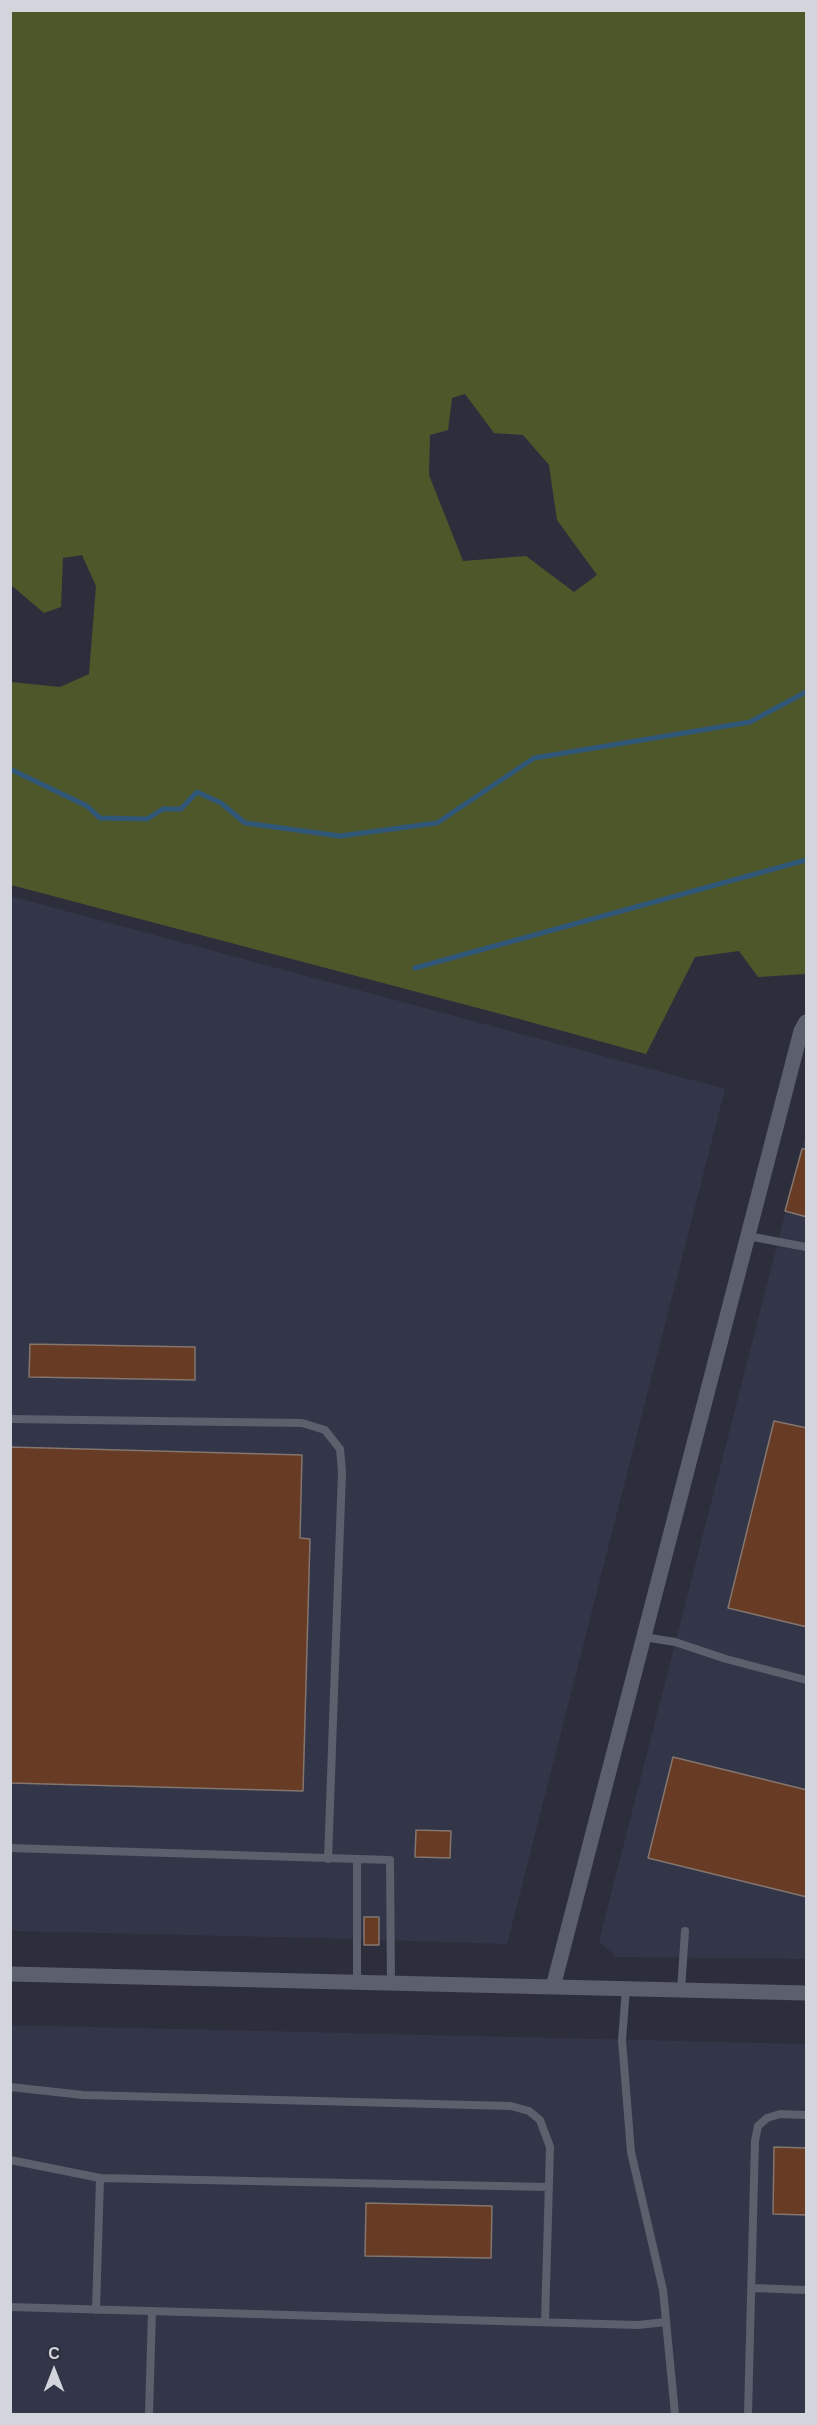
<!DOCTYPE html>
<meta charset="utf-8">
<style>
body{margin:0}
#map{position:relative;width:817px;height:2425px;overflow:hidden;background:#2c2f3b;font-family:Barlow,sans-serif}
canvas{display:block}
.frame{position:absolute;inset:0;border:12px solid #d3d5dd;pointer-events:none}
.north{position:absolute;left:24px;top:2341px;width:60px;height:60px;-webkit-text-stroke:4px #2c2f3b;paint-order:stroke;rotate:0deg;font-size:16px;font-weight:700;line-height:24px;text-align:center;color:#d3d5dd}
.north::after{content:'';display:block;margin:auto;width:21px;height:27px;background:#d3d5dd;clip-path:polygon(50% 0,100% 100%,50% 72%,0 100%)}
</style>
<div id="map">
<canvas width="817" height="2425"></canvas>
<div class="frame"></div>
<div class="north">С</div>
</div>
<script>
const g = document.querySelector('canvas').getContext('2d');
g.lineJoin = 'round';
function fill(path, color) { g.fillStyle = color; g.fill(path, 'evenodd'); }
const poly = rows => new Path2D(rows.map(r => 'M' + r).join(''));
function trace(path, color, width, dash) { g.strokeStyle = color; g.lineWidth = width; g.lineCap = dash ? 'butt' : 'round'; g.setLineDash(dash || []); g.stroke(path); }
fill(poly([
 [10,896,725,1089,507,1944,380,1940,379,1945,364,1945,363,1939,11,1931],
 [806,1132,806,1959,616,1957,599,1941],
 [10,2025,806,2044,806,2414,11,2414]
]), '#333648');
fill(poly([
 [10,11,806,11,806,974,758,977,739,951,695,957,646,1054,512,1017,11,885,11,682,60,687,89,674,96,586,82,555,63,558,61,607,44,613,11,585],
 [465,394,494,433,523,435,549,465,557,520,597,575,574,592,526,556,463,561,429,475,430,435,448,430,452,398]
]), '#4e572a');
trace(poly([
 [10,769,87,806,100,818,147,819,163,809,181,809,197,792,221,803,245,823,340,836,437,823,534,758,750,722,806,692],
 [415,968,806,860]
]), '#2f5577', 5);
const building = poly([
 [802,1149,807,1149,807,1217,785,1211,802,1149],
 [30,1344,195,1347,195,1380,29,1377,30,1344],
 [774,1421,807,1428,807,1627,728,1608,774,1421],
 [10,1447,302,1455,300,1538,310,1539,303,1791,10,1783,10,1447],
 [673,1757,807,1790,807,1897,648,1858,673,1757],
 [416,1830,451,1831,450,1858,415,1857,416,1830],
 [364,1917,379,1917,379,1945,364,1945,364,1917],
 [774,2147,807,2148,807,2215,773,2214,774,2147],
 [366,2203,492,2206,491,2258,365,2256,366,2203]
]);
fill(building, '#683b25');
trace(building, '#84756e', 1.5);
trace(poly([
 [748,1236,806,1247],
 [10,1419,302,1423,325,1430,340,1449,342,1472,328,1859],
 [644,1637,675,1642,726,1659,806,1680],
 [10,1848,390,1860,391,1983],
 [357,1983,357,1860],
 [626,1989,622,2040,631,2152,663,2290,675,2414],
 [681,1990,685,1931],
 [10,2087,83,2095,511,2106,529,2111,540,2120,550,2147,545,2322],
 [10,2160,100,2178,549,2187],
 [752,2288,806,2290],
 [10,2307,638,2325,666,2322],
 [96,2310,100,2178],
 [149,2414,152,2311],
 [748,2414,755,2141,758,2126,767,2118,780,2114,806,2115]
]), '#5c5f6c', 8);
trace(poly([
 [10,1974,806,1993],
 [553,1987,801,1031,806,1022]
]), '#5c5f6c', 15);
</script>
